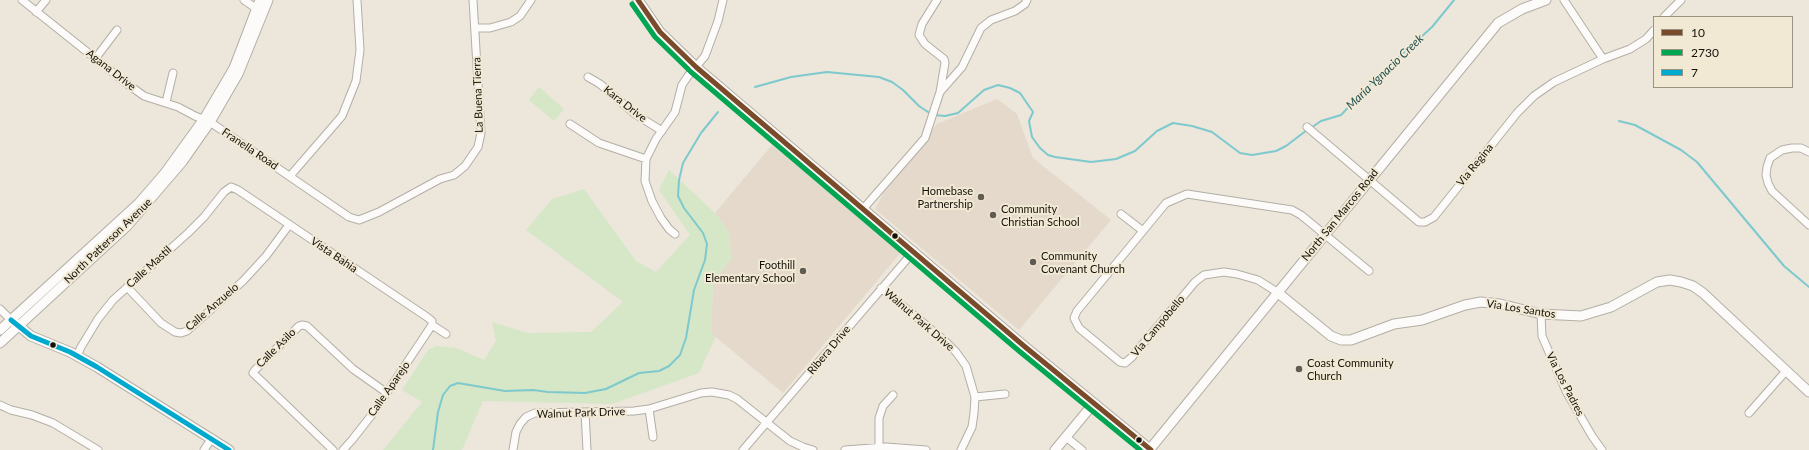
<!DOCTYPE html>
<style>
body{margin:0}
#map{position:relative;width:1809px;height:450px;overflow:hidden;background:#ece6db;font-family:Lato,sans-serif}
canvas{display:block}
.legend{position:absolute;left:1653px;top:16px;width:140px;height:72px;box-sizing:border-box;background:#f2e9d5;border:1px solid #999384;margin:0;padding:5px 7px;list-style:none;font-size:12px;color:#14110a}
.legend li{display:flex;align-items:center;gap:8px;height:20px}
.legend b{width:20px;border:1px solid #999384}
</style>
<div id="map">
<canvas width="1809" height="450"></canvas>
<ul class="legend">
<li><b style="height:5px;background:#7a4b2a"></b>10</li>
<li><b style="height:5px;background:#00a651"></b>2730</li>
<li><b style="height:5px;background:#00a9ce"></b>7</li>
</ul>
</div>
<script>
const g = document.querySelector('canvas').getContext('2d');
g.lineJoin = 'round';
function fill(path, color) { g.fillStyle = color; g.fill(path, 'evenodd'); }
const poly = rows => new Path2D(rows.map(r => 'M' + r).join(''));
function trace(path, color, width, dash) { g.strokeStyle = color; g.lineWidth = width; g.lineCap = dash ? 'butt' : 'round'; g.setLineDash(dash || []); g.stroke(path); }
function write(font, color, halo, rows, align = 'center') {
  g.font = font + ' Lato,sans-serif'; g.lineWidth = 4; g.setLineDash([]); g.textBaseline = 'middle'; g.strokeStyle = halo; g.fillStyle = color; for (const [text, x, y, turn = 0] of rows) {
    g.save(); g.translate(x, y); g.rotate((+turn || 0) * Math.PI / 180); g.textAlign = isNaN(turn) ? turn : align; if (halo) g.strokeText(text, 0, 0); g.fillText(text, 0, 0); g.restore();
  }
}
fill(poly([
 [997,99,1017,114,1033,158,1111,220,1019,330,875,209,885,190,937,124],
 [772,145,901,252,783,393,711,333,713,283,731,259,729,232,715,213]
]), '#e4d9ca');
fill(poly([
 [539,87,564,109,554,121,529,100],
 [669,170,715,213,729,232,731,259,713,283,711,333,716,336,699,373,612,404,483,401,462,450,383,450,422,402,402,390,428,350,436,346,456,348,484,360,496,341,492,322,528,333,591,332,623,302,526,230,552,199,584,189,636,261,656,272,690,235,659,190]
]), '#d5e7c6');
trace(poly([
 [755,87,791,77,827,72,879,77,892,82,903,90,919,106,931,114],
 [935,115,945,116,958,113,984,90,998,85,1010,88,1020,93,1033,112,1029,121,1032,137,1040,148,1048,155,1055,157,1091,162,1116,159,1135,151,1157,131,1173,123,1192,126,1212,132,1240,153,1252,155,1276,151,1286,146,1307,130],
 [1619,121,1635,125,1681,150,1697,162,1784,266,1809,287],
 [1311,128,1321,121,1341,115,1375,79,1432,27,1454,0],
 [433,450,438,412,443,395,450,386,458,383,505,391,533,390,548,392,585,393,606,389,639,373,659,371,669,366,680,355,686,338,694,290,705,260,707,244,703,233,684,208,678,196,679,180,683,163,701,133,718,112]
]), '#7dc9ce', 2);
const street = poly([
 [22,0,126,83,144,96,178,107,195,116,210,122,349,217,359,220,379,212,440,179,454,175,465,166,478,147,481,133,473,0],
 [244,0,260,11],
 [937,0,922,24,919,35,925,44,944,59,945,63,940,92],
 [1564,0,1603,59],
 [36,12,46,0],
 [1664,17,1681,0],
 [476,28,490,28,511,22,520,16,531,0],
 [95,59,117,30],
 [588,77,600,84,635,114,662,131],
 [166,102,173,73],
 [570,124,599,143,646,159],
 [1307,127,1419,222,1425,222,1434,217,1517,113,1534,96,1554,82,1603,59,1630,49,1646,39,1654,30],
 [1809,152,1801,148,1792,148,1782,150,1770,158,1767,167,1766,175,1768,183,1772,191,1809,225],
 [290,176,342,116,356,81,360,50,357,0],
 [863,209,925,138,940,92,962,67,981,28,991,20,1015,11,1025,4,1027,0],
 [1121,214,1143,231],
 [675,234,669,229,661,218,652,201,645,181,646,159,656,139,675,112,682,85,688,76,705,56,718,21,723,0],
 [127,287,161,323,175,332,181,333,187,331,243,281,266,256,289,225],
 [881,288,945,341,956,352,966,366,975,397,974,413,972,427,961,450],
 [1277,292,1258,280,1237,274,1224,272,1204,275,1195,282,1132,357,1125,363,1120,362,1079,328,1074,318,1077,311,1166,203,1187,194,1292,210,1301,215,1369,271],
 [0,309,11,320],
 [1541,314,1542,336,1555,366,1567,393,1592,436,1602,450],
 [432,325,446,334],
 [77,356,81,347,98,319,113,300,188,233,204,217,224,192,231,187,238,190,427,317,432,321,432,325],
 [975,397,1005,394],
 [0,405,11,410,32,415,53,423,98,450],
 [649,409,653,437],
 [585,412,587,450],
 [1749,413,1786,371],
 [1066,437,1082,450],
 [204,450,212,438],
 [333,450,253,373,255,370,299,326,302,325,307,326,353,369,387,393],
 [343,450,352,440,374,412,432,325],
 [513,450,516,432,520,424,526,417,535,413,634,411,649,409,701,393,712,392,729,395,737,399,790,441,803,447,813,450],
 [743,450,914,251],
 [845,450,886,447,926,450],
 [879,450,879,418,883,406,893,395]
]);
const secondary = poly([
 [638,0,660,32,696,67,1024,346,1151,450],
 [1277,292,1331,336,1341,340,1351,340,1394,324,1422,320,1465,305,1481,302,1500,304,1541,314,1581,316,1611,307,1657,282,1670,280,1681,282,1693,286,1703,293,1809,392],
 [14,322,31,336,70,352,97,367,229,450],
 [0,330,139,203,165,173,204,119,234,68,260,0],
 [0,343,127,226,182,162,210,122,238,74,268,0],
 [1150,449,1498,23,1522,9,1546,0],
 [1055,450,1094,403]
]);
trace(street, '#b3afa6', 9);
trace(secondary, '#b3afa6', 11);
trace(street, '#fcfbfa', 7);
trace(secondary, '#fcfbfa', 9);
trace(poly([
 [638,0,660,32,696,67,1024,346,1151,450]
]), '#7a4b2a', 5);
trace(poly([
 [632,4,655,37,691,72,1019,351,1140,450]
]), '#00a651', 5);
trace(poly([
 [11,320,31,336,70,352,97,367,229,450]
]), '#00a9ce', 5);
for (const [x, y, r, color] of [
 [981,197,4,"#605c53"],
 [993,215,4,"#605c53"],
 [895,236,3.5,"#14110a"],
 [1033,262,4,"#605c53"],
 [803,271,4,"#605c53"],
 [53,345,3.5,"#14110a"],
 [1299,369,4,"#605c53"],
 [1139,440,3.5,"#14110a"]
]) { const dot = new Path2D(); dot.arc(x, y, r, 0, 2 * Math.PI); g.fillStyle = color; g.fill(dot); trace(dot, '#f2e9d5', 1.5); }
write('11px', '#14110a', '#f2e9d5', [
 ["Agana Drive",111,70,38],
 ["La Buena Tierra",478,95,-92],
 ["Kara Drive",625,104,38],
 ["Franella Road",250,149,34],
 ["Via Regina",1475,165,-51],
 ["North San Marcos Road",1340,215,-51],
 ["North Patterson Avenue",108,241,-44],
 ["Vista Bahia",334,255,34],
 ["Calle Mastil",149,267,-42],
 ["Calle Anzuelo",212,307,-41],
 ["Via Los Santos",1521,309,9],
 ["Walnut Park Drive",919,320,41],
 ["Via Campobello",1158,326,-50],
 ["Calle Asilo",276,348,-45],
 ["Ribera Drive",829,350,-50],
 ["Via Los Padres",1565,384,63],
 ["Calle Aparejo",389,389,-55],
 ["Walnut Park Drive",581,413,-2]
]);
write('11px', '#14110a', '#f2e9d5', [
 ["Homebase",973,191,"right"],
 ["Partnership",973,204,"right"],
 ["Community",1001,209],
 ["Christian School",1001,222],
 ["Community",1041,256],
 ["Covenant Church",1041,269],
 ["Foothill",795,265,"right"],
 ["Elementary School",795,278,"right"],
 ["Coast Community",1307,363],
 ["Church",1307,376]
], 'left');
write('italic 12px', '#215256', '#f2e9d5', [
 ["Maria Ygnacio Creek",1385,72,-44]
]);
</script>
